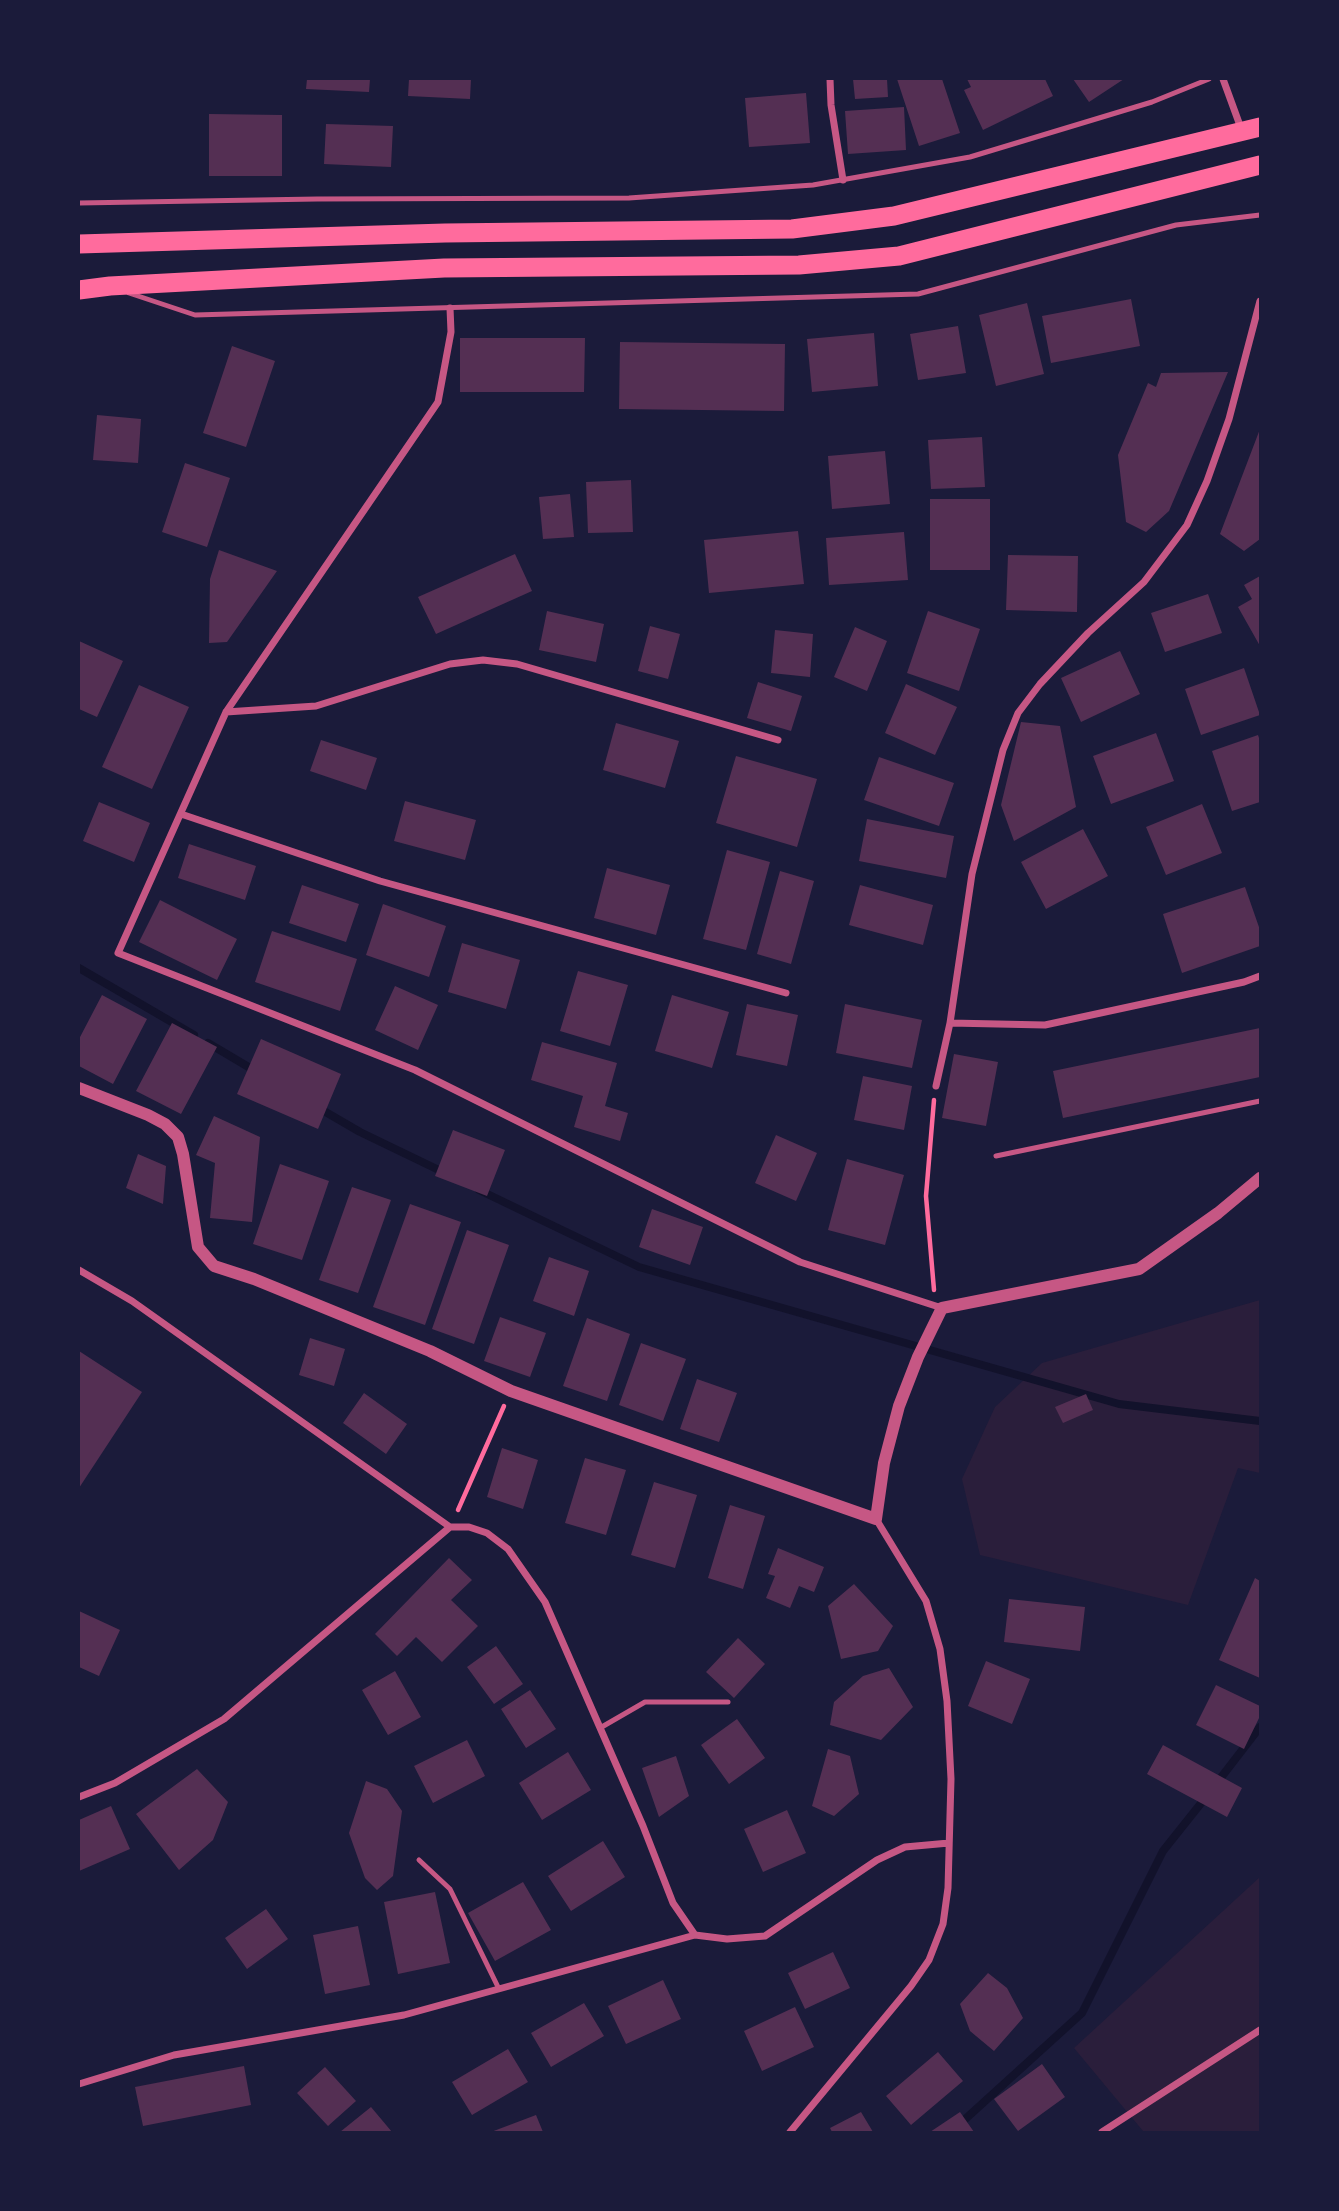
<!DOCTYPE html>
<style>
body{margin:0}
#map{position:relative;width:1339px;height:2211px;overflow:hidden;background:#1b1b3a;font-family:Jost,sans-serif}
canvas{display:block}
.frame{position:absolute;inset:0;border:80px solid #1b1b3a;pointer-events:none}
</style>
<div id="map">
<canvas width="1339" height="2211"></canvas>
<div class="frame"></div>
</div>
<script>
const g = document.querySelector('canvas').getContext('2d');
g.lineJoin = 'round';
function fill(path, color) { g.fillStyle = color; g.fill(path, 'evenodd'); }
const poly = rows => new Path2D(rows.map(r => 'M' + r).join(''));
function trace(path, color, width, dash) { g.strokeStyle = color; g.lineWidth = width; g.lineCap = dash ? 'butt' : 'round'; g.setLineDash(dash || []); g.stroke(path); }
fill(poly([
 [1260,1300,1260,1473,1238,1468,1188,1605,980,1555,962,1479,995,1407,1042,1363],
 [1260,1877,1260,2132,1142,2132,1143,2131,1074,2048]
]), '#2a1e3b');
trace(poly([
 [79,968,194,1035],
 [208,1043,257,1072],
 [317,1107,360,1132,445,1173],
 [479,1190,639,1267,1119,1404,1260,1421],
 [1216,1784,1260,1727],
 [951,2132,1082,2013,1163,1851,1206,1797]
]), '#12122b', 8);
fill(poly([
 [307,79,370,79,369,92,306,89],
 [409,79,471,79,470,99,408,96],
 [853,79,887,79,888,97,855,99],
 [897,79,942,79,960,133,919,146],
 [967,79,1045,79,1053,96,983,130,964,90,971,87],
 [1073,79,1124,79,1089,102],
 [806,93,810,143,749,147,745,98],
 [904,107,906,150,848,154,845,111],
 [209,114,282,115,282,176,209,176],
 [326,124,393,126,391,167,324,164],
 [1131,299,1140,346,1051,363,1042,316],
 [1027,303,1044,374,996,386,979,315],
 [958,326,966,373,918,380,910,334],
 [874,333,878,386,812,392,807,339],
 [460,338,585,338,584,392,460,392],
 [620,342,785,344,784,411,619,409],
 [232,346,275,361,246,447,203,433],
 [1228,372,1169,511,1146,532,1126,522,1118,455,1148,383,1156,387,1161,373],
 [97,415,141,419,138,463,93,460],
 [1260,429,1260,539,1244,551,1220,534],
 [982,437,985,487,931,489,928,440],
 [885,451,890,504,832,509,828,456],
 [185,463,230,478,207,547,162,532],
 [631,480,633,532,588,533,586,482],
 [570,494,574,537,543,539,539,497],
 [930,499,990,499,990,570,930,570],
 [798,531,804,584,709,593,704,540],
 [904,532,908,580,829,585,826,538],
 [219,550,277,571,227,642,209,643,210,579],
 [515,554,532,591,436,634,418,597],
 [1008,555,1078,556,1077,612,1006,610],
 [1260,576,1260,646,1238,607,1252,599,1244,585],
 [1208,594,1222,633,1165,652,1151,613],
 [547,611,604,624,596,662,539,650],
 [928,611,980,629,959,691,907,673],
 [650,626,680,634,668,679,638,671],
 [855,627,887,641,867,691,834,677],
 [775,630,813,634,810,677,771,673],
 [79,641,123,661,97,717,79,709],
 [1120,651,1140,694,1081,722,1061,678],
 [1244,668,1260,715,1201,735,1185,689],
 [758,682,802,696,791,731,747,718],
 [906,684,957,707,935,755,885,733],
 [139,685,189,707,152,789,102,767],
 [1021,722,1060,726,1076,807,1014,841,1001,805],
 [616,723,679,741,665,788,603,770],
 [1156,733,1174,781,1111,804,1093,756],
 [1258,735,1260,741,1260,802,1232,811,1212,751],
 [321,740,377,758,366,790,310,771],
 [736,756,817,779,797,847,716,823],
 [879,757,954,783,939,826,864,800],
 [405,801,476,820,465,860,394,841],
 [99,802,150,823,134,862,83,841],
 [1202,804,1222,853,1166,875,1146,827],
 [867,819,954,836,946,878,859,861],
 [1083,829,1108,876,1046,909,1021,862],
 [189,844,256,866,245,900,178,878],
 [727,850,770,862,746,950,703,939],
 [607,868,670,885,656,935,594,918],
 [780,871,814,881,791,964,757,954],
 [302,885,359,904,346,942,289,923],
 [860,885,933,905,923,945,849,925],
 [1245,887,1260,930,1260,946,1182,973,1163,914],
 [160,900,237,939,217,980,139,942],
 [383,904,446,926,429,977,366,955],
 [272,931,357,959,340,1011,255,982],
 [462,943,520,960,506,1009,448,992],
 [578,971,628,985,610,1046,560,1031],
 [395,986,438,1005,418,1050,375,1030],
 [102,995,147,1019,113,1084,79,1066,79,1039],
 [672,995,729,1012,712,1068,655,1051],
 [747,1004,798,1015,787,1066,736,1055],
 [845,1004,922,1020,912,1068,836,1053],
 [172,1023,217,1047,181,1114,136,1091],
 [1260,1028,1260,1077,1063,1118,1053,1071],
 [261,1039,341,1074,318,1129,237,1094],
 [542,1042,617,1063,605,1106,628,1113,620,1141,574,1127,583,1096,531,1080],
 [954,1054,998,1062,986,1126,942,1118],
 [863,1076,912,1086,904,1130,854,1120],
 [214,1116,260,1137,252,1222,210,1218,215,1163,196,1155],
 [453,1130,505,1150,487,1196,435,1176],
 [776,1135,817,1153,796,1201,755,1183],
 [138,1154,166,1166,163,1204,126,1188],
 [847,1159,904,1175,885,1245,828,1230],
 [280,1164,329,1181,302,1260,253,1244],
 [352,1187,391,1200,358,1293,319,1280],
 [410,1204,461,1222,425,1325,373,1307],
 [652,1209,703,1227,690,1265,639,1247],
 [467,1230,509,1245,474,1344,432,1329],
 [549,1257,589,1271,574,1316,533,1301],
 [500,1317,546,1333,530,1377,484,1361],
 [587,1318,630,1334,607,1401,563,1386],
 [310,1338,345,1349,334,1386,299,1375],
 [641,1343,686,1359,663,1421,619,1405],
 [79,1351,142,1392,79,1488],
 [697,1379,737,1393,719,1442,680,1429],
 [364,1393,407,1424,386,1454,343,1423],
 [1086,1394,1093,1410,1063,1423,1055,1407],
 [502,1448,538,1460,523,1509,487,1497],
 [585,1458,626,1470,606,1535,565,1523],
 [654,1482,697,1495,675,1568,631,1555],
 [730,1505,765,1516,743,1589,708,1578],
 [778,1548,824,1567,814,1592,799,1586,790,1608,766,1598,775,1576,768,1574],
 [449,1558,472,1580,451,1600,478,1626,442,1662,416,1637,397,1656,375,1634],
 [1255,1578,1260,1581,1260,1678,1219,1660],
 [854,1584,893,1626,878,1651,841,1659,828,1606],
 [1009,1599,1085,1607,1080,1651,1004,1642],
 [79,1611,120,1630,99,1676,79,1667],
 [738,1638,765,1664,734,1698,706,1672],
 [496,1646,523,1684,494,1704,467,1667],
 [986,1661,1030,1679,1012,1724,968,1706],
 [889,1668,913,1707,881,1740,830,1725,834,1702,863,1676],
 [395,1671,421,1717,388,1735,362,1690],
 [1216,1685,1260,1706,1260,1716,1244,1749,1196,1725],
 [530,1690,556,1729,526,1748,501,1709],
 [737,1719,765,1758,729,1784,701,1745],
 [467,1740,485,1776,433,1803,414,1766],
 [1163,1745,1242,1788,1227,1817,1147,1774],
 [828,1749,850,1756,859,1794,834,1816,812,1806],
 [568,1752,591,1790,542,1820,519,1783],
 [676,1756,689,1796,659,1817,642,1768],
 [197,1769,228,1802,213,1840,179,1870,136,1814],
 [366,1781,387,1789,402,1811,393,1876,377,1890,365,1878,349,1833],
 [111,1806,130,1849,79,1871,79,1820],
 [787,1810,806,1853,763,1872,744,1829],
 [603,1841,625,1877,571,1911,548,1876],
 [523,1882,551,1930,495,1961,468,1913],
 [435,1892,450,1963,398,1974,384,1902],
 [266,1909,288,1939,247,1969,225,1938],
 [358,1926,370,1985,325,1994,313,1935],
 [833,1952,850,1988,805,2009,788,1973],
 [988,1973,1007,1988,1023,2018,994,2051,970,2031,960,2004],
 [663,1980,681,2019,626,2044,608,2006],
 [584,2003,604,2036,551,2067,531,2033],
 [795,2007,814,2047,762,2071,744,2031],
 [508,2049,528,2082,472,2115,452,2082],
 [938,2052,963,2081,911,2125,886,2096],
 [1042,2064,1065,2097,1018,2131,994,2099],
 [244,2066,251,2105,143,2126,135,2087],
 [325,2067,356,2101,328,2126,297,2093],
 [371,2107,392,2132,340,2132],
 [861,2112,873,2132,832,2132,830,2128],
 [960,2112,974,2132,930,2132],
 [536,2115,543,2132,491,2132]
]), '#542f53');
trace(poly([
 [934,1100,926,1196,934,1290],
 [458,1510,504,1406]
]), '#ff6b9d', 4.5);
trace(poly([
 [79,203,317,199,629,198,813,185,970,157,1152,102,1209,79],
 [129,293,195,315,918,294,1176,225,1260,215],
 [996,1156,1260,1101],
 [600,1728,645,1702,728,1702],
 [419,1860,450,1889,499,1989]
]), '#c65784', 5);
trace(poly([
 [830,79,831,105,843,180],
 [1223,79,1242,131],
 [450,308,451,332,438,402,226,712,118,953,415,1070,800,1262,942,1308],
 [226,712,316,706,450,664,483,660,517,664,778,740],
 [181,814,380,881,786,993],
 [950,1023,1045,1025,1244,982,1260,976],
 [936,1086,950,1023,972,874,1003,750,1018,713,1040,684,1088,633,1144,582,1187,525,1207,481,1229,419,1260,301],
 [79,1270,132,1301,450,1527,469,1527,487,1533,508,1549,545,1602,643,1826,673,1903,695,1935,727,1939,765,1936,877,1860,905,1847,949,1843],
 [79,1797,115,1783,224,1719,450,1527],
 [79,2084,174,2055,404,2015,695,1935],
 [790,2132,911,1986,929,1960,943,1924,948,1888,951,1779,947,1701,940,1649,926,1601,876,1519],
 [1102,2132,1260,2030]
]), '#c65784', 7);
trace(poly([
 [79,1088,148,1115,165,1124,178,1137,183,1154,198,1247,214,1266,254,1279,430,1351,511,1391,876,1519,884,1463,899,1406,918,1357,942,1308,1139,1269,1218,1213,1260,1178]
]), '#c65784', 12);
trace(poly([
 [79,244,445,233,792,229,894,216,1260,127],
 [79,290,110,286,444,268,799,265,899,256,1260,165]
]), '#ff6b9d', 19);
</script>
